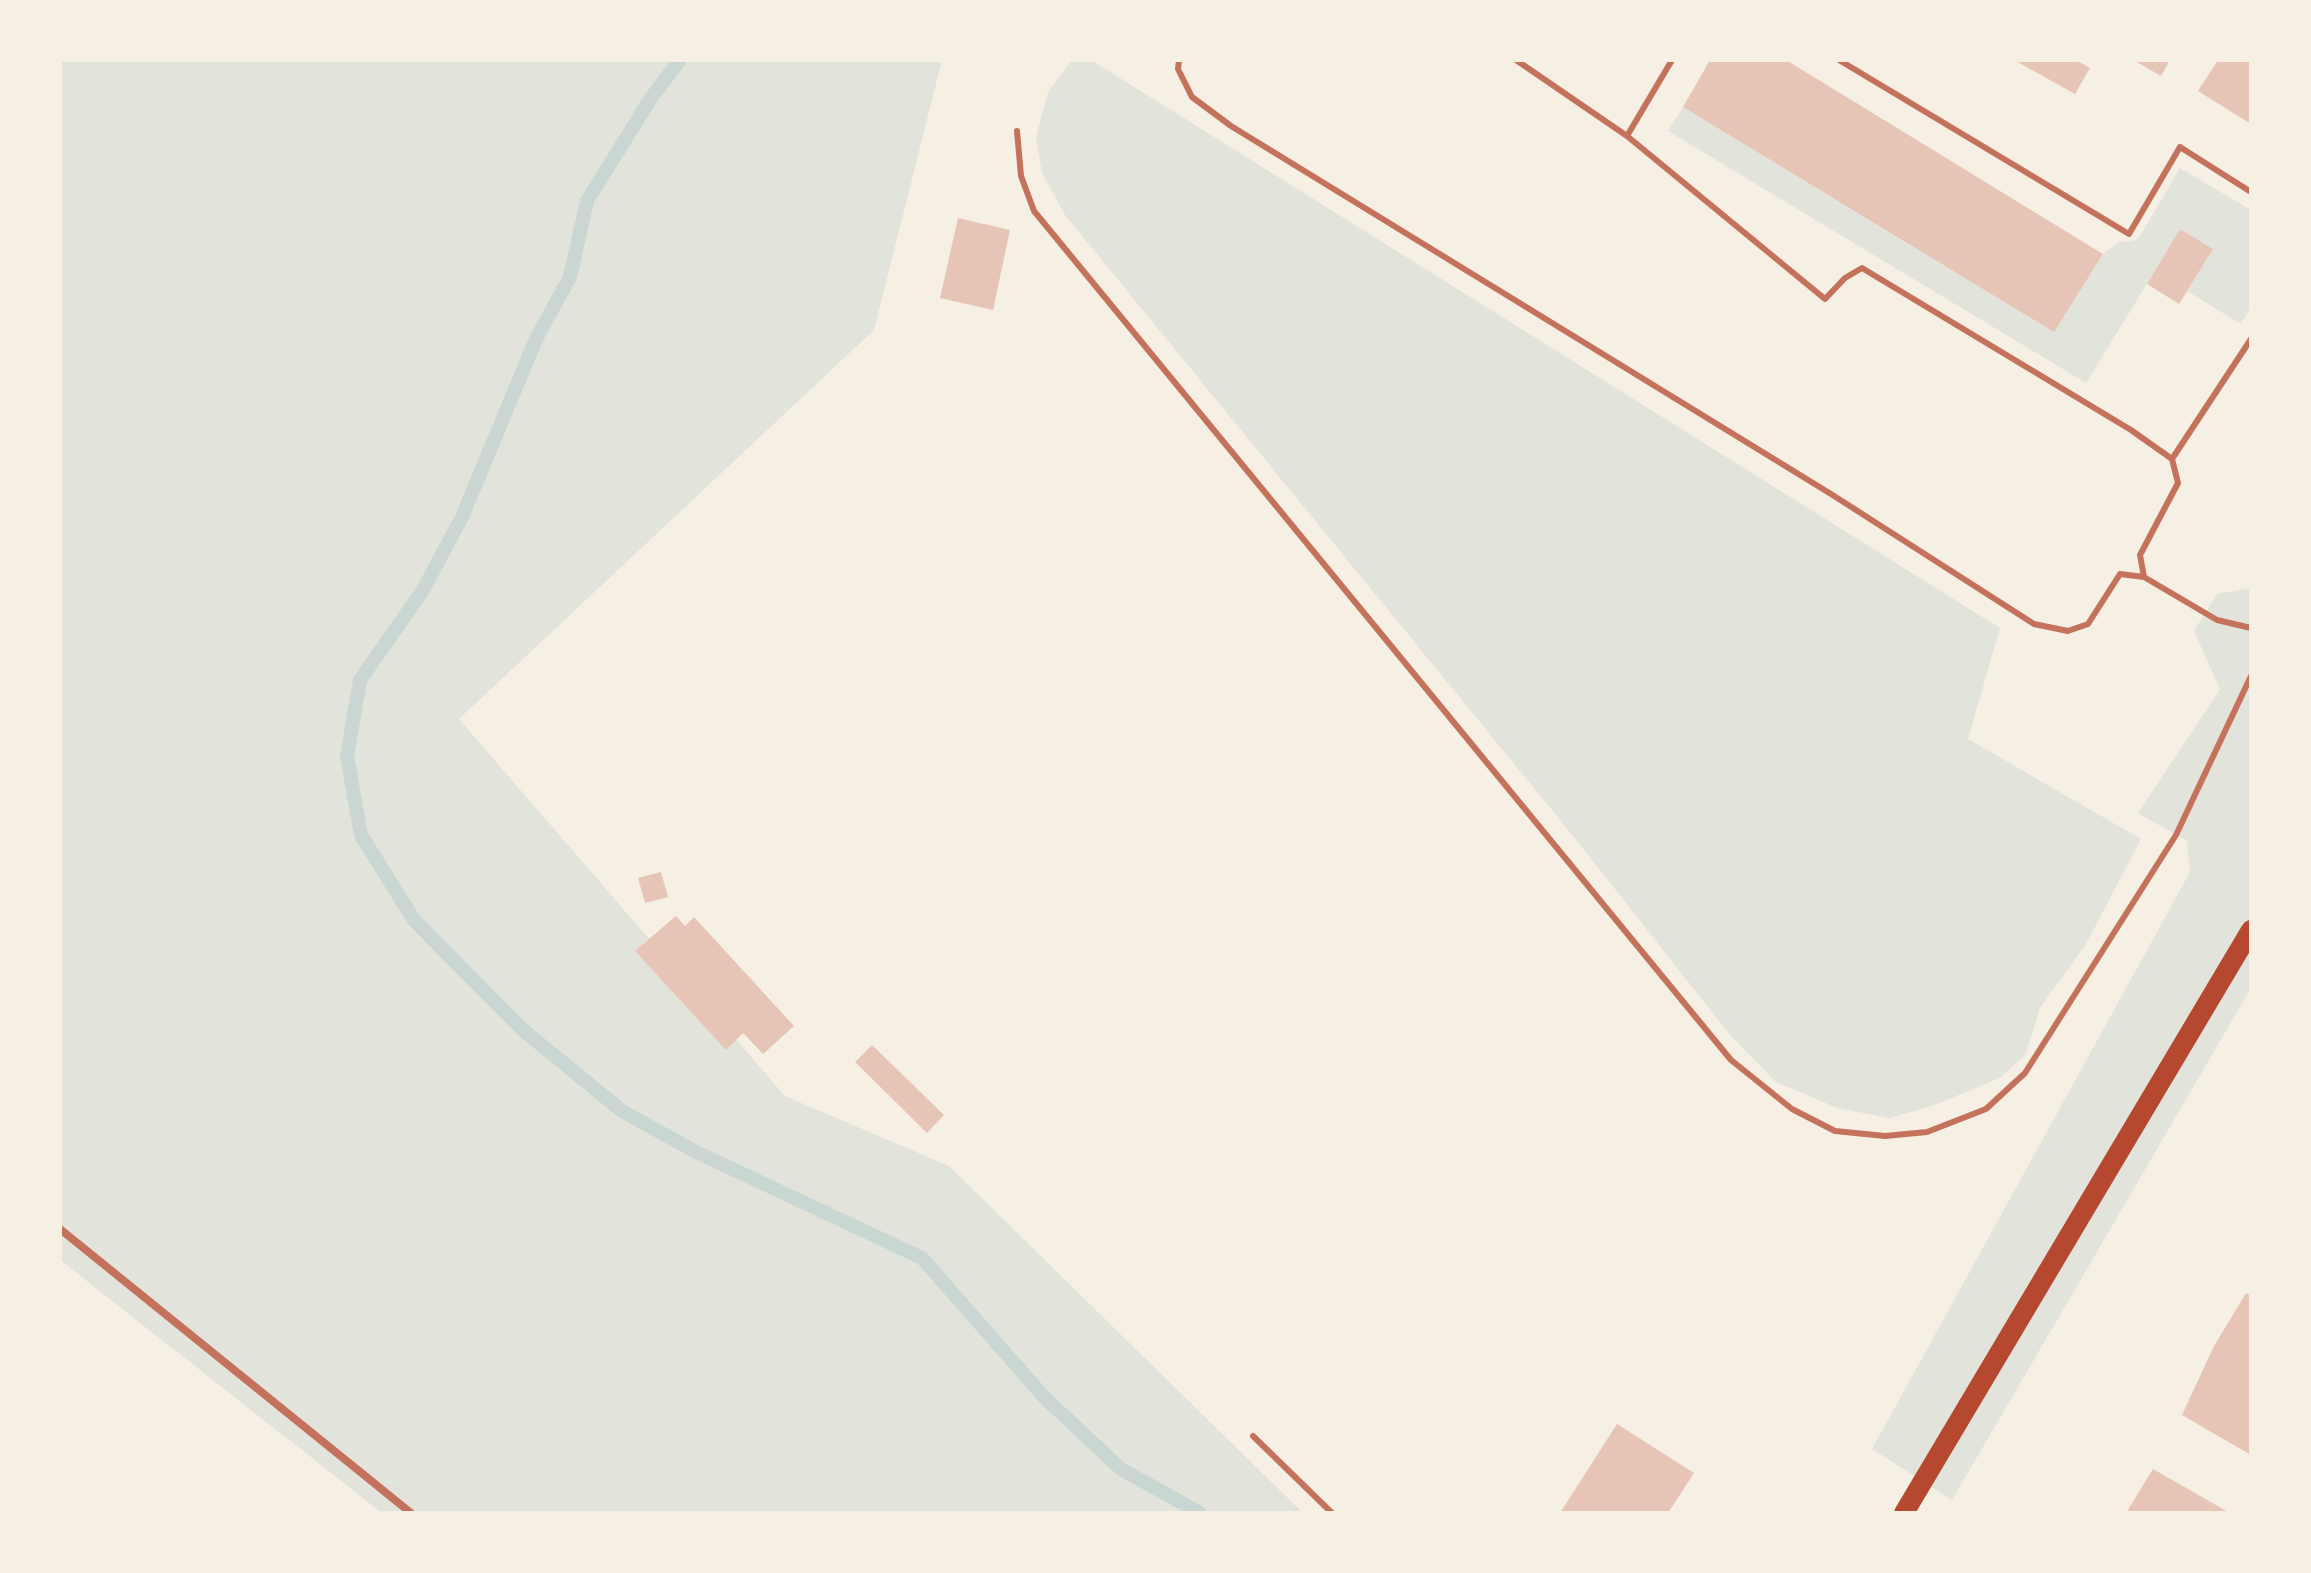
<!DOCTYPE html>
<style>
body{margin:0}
#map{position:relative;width:2311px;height:1573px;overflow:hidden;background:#f6efe4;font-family:"Libre Baskerville",serif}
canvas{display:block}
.frame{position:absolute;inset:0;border:62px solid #f6efe4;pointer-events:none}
</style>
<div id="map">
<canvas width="2311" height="1573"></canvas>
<div class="frame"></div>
</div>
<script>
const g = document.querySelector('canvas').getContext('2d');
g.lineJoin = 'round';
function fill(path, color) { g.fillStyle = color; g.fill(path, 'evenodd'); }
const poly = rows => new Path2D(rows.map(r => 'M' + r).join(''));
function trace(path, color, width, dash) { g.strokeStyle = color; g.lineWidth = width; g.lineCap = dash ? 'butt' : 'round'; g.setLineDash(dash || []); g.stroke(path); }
fill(poly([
 [60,60,942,60,874,330,459,719,785,1096,949,1166,1303,1513,382,1513,60,1260],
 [1072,60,1091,60,2000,628,1968,739,2141,839,2086,944,2040,1008,2026,1054,2000,1078,1932,1106,1889,1118,1837,1108,1776,1082,1731,1036,1569,831,1065,215,1042,173,1036,137,1048,92],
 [1683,107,2054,331,2103,254,2119,242,2134,241,2140,236,2180,168,2251,210,2251,307,2241,324,2187,291,2212,250,2180,230,2086,383,1668,131],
 [2251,588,2251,988,1952,1500,1872,1449,2190,872,2187,841,2138,813,2220,689,2194,631,2217,594]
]), '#e2e4dc');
trace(poly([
 [680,60,651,98,587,201,570,277,536,339,462,517,423,590,360,680,347,756,361,835,414,920,523,1030,622,1111,696,1152,922,1258,1044,1397,1121,1469,1200,1513]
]), '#c9d6d2', 14);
fill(poly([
 [1710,60,1786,60,2103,254,2054,332,1683,107],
 [2014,60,2076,60,2090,68,2075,94],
 [2133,60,2170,60,2161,76],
 [2218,60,2251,60,2251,124,2198,91],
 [958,218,1010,230,993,310,940,298],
 [2180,229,2213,249,2179,304,2147,284],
 [661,872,668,897,645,903,638,878],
 [676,916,685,926,694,917,794,1026,763,1054,743,1033,726,1050,635,951],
 [872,1045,944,1115,927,1133,855,1062],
 [2246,1293,2251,1296,2251,1455,2182,1415,2214,1346],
 [1617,1424,1694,1473,1668,1513,1560,1513],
 [2153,1469,2230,1513,2126,1513]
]), '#e6c5b7');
trace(poly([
 [1179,60,1178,69,1192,97,1231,126,1831,494,2034,624,2068,631,2088,624,2120,574,2144,577,2217,620,2251,628],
 [1516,60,1627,136,1825,299,1845,278,1862,268,2131,430,2172,459,2178,483,2140,555,2144,577],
 [1839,60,2129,234,2180,147,2251,192],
 [1017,131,1021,176,1034,211,1731,1060,1792,1109,1835,1131,1885,1136,1927,1132,1986,1109,2025,1073,2176,835,2251,676],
 [1627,136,1672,60],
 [2172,459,2251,339],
 [1253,1436,1332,1513]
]), '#c5725c', 6);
trace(poly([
 [60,1229,411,1513]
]), '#c5725c', 8);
trace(poly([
 [1904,1513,2251,930]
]), '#b5482f', 20);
</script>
